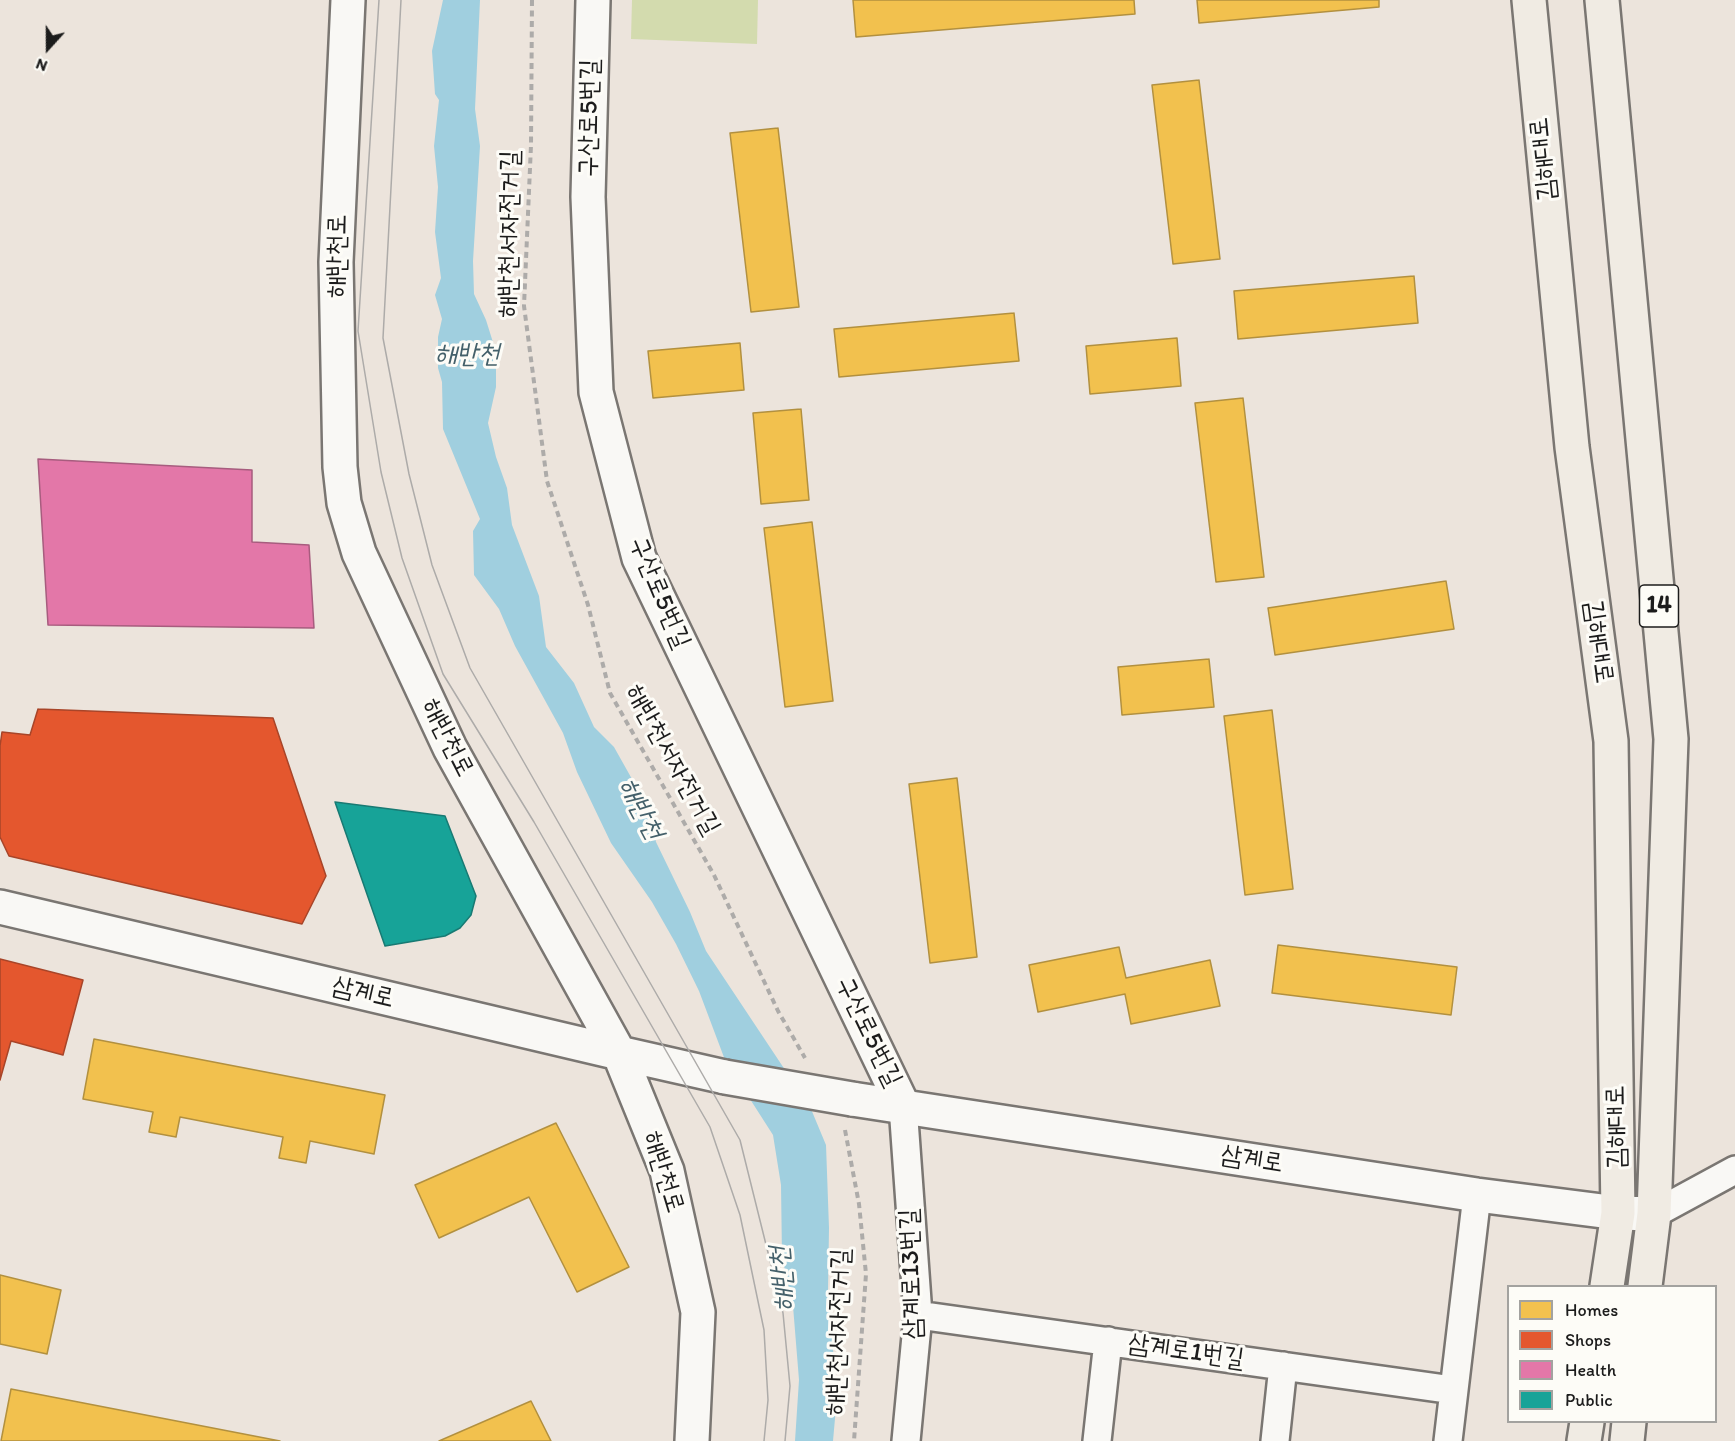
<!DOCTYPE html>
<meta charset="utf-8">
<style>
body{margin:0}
#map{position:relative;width:1735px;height:1441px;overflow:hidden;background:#ece4dc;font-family:Itim,sans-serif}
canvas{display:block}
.legend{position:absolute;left:1507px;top:1285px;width:210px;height:138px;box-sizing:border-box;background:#fdfcf7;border:2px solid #a3a29f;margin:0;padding:8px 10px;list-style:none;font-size:18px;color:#1c1c1c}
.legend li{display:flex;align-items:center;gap:12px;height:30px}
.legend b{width:30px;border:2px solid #a3a29f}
.north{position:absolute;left:18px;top:18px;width:60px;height:60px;-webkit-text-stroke:4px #fdfcf7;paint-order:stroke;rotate:201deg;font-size:16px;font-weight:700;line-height:24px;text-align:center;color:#1c1c1c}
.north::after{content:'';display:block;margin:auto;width:21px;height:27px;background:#1c1c1c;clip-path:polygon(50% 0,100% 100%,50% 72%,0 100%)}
</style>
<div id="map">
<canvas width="1735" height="1441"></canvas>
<ul class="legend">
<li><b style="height:16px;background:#f2c14e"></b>Homes</li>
<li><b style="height:16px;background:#e4572e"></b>Shops</li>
<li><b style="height:16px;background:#e377a8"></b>Health</li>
<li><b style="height:16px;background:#17a398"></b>Public</li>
</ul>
<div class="north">N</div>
</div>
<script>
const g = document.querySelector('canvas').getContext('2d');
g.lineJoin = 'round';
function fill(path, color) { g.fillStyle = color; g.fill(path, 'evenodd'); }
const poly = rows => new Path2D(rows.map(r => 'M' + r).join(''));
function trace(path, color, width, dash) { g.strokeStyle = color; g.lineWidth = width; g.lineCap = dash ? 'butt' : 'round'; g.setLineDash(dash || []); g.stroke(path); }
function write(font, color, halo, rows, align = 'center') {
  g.font = font + ' Itim,"Poor Story",sans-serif'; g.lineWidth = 6; g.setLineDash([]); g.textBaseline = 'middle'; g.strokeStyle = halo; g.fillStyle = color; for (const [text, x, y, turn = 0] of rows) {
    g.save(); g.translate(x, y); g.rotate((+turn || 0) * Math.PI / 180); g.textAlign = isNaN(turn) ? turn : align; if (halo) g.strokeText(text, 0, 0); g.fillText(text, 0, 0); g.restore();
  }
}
fill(poly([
 [632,0,758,0,757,44,631,39]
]), '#d3dbae');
fill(poly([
 [443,0,480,0,475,109,480,146,473,261,474,294,486,320,496,352,496,387,488,423,496,457,507,488,512,525,539,596,546,647,574,683,594,727,614,747,646,804,656,842,690,912,706,951,811,1109,826,1145,829,1228,828,1291,837,1396,833,1441,795,1441,799,1380,793,1306,782,1257,781,1185,773,1135,725,1060,699,991,676,944,652,902,611,843,577,772,563,733,515,646,499,609,474,575,473,531,480,519,443,429,442,382,438,368,438,337,442,319,435,295,441,278,435,232,438,187,434,146,439,100,435,94,432,51]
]), '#a0cfdf');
const homes = poly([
 [853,0,1134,0,1135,14,856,37,853,0],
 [1197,0,1379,0,1379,7,1199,23,1197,0],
 [1199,80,1220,259,1173,264,1152,85,1199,80],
 [778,128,799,307,751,312,730,133,778,128],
 [1414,276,1418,323,1238,339,1234,291,1414,276],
 [1014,313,1019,361,839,377,834,329,1014,313],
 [1177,338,1181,386,1090,394,1086,346,1177,338],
 [740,343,744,390,653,398,648,351,740,343],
 [1243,398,1264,577,1216,582,1195,403,1243,398],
 [801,409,809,500,761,504,753,413,801,409],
 [812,522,833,701,785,707,764,528,812,522],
 [1446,581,1454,629,1275,655,1268,608,1446,581],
 [1209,659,1214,707,1122,715,1118,667,1209,659],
 [1272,710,1293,889,1245,895,1224,716,1272,710],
 [957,778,977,957,930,963,909,784,957,778],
 [1278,945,1457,967,1451,1015,1272,993,1278,945],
 [1119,947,1126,978,1210,960,1220,1006,1131,1024,1125,994,1038,1012,1029,965,1119,947],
 [94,1039,385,1095,374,1154,310,1141,306,1163,279,1158,283,1137,180,1117,176,1137,149,1132,153,1112,83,1099,94,1039],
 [556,1123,629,1267,577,1292,529,1197,439,1238,415,1185,556,1123],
 [0,1275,61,1290,47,1354,0,1344,0,1275],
 [11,1389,280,1441,1,1441,11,1389],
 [531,1401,551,1441,439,1441,531,1401]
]);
fill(homes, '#f2c14e');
trace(homes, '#b2903f', 1.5);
const shops = poly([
 [38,709,273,718,326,876,302,924,9,856,0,837,0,746,2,732,30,735,38,709],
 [0,959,83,980,63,1055,11,1041,0,1080,0,959]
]);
fill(shops, '#e4572e');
trace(shops, '#a84529', 1.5);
const health = poly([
 [38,459,252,470,252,542,309,545,314,628,48,625,38,459]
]);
fill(health, '#e377a8');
trace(health, '#a75c7e', 1.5);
const public = poly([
 [335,802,445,816,476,896,471,915,460,928,445,936,385,946,335,802]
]);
fill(public, '#17a398');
trace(public, '#187a73', 1.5);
const street = poly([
 [903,1106,918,1315,906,1441],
 [1654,1214,1735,1170],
 [918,1315,1453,1390],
 [1097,1441,1108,1341],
 [1275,1441,1283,1366],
 [1448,1441,1477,1195]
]);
const secondary = poly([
 [348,0,336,262,340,467,344,503,359,553,450,748,619,1053,667,1171,698,1312,692,1441],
 [593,0,588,197,596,392,639,558,903,1106],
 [0,907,619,1053,725,1077],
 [852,1099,1477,1195,1618,1213,1654,1214]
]);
const primary = poly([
 [1529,0,1572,447,1611,741,1618,1213,1607,1286],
 [1602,0,1671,739,1654,1214,1645,1286],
 [1584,1441,1587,1422],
 [1627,1441,1629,1422]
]);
trace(street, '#7a7672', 32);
trace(secondary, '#7a7672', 38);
trace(primary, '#7a7672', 38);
trace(poly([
 [532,0,531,145,524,306,547,481,588,605,610,693,714,875,778,1011,805,1058],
 [845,1130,859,1204,866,1274,854,1441]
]), '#adaba9', 4, [6, 4.5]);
trace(street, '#f9f8f5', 27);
trace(secondary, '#f9f8f5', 33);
trace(primary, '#f0ebe3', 33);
trace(poly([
 [379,0,358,331,381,472,402,558,443,674,534,822,710,1127,740,1215,764,1330,768,1400,764,1441],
 [401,0,383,338,409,474,432,565,470,668,740,1140,783,1313,790,1386,785,1441]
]), '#adaba9', 1.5);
const secondaryBridge = poly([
 [725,1077,852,1099]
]);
trace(secondaryBridge, '#7a7672', 38, []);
trace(secondaryBridge, '#f9f8f5', 33);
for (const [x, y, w] of [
 [1659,606,39]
]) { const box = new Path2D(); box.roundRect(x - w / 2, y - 21, w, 42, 4.5); g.fillStyle = '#fdfcf7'; g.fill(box); trace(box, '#1c1c1c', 1.5); }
write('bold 24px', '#1c1c1c', null, [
 ["14",1659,606]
]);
write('26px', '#1c1c1c', '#fdfcf7', [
 ["구산로5번길",590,118,-89],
 ["김해대로",1544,159,-96],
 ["해반천서자전거길",510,234,-89],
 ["해반천로",338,256,-89],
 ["구산로5번길",659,593,67],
 ["김해대로",1598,642,82],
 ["해반천로",447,738,63],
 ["해반천서자전거길",672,760,61],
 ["삼계로",363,993,13],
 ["구산로5번길",868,1032,64],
 ["김해대로",1617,1127,-91],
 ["삼계로",1252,1160,9],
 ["해반천로",663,1172,73],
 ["삼계로13번길",912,1274,-92],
 ["해반천서자전거길",839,1332,-88],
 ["삼계로1번길",1186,1352,8]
]);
write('italic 27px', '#44606a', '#fdfcf7', [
 ["해반천",467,355],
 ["해반천",640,809,62],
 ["해반천",783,1279,-95]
]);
</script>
